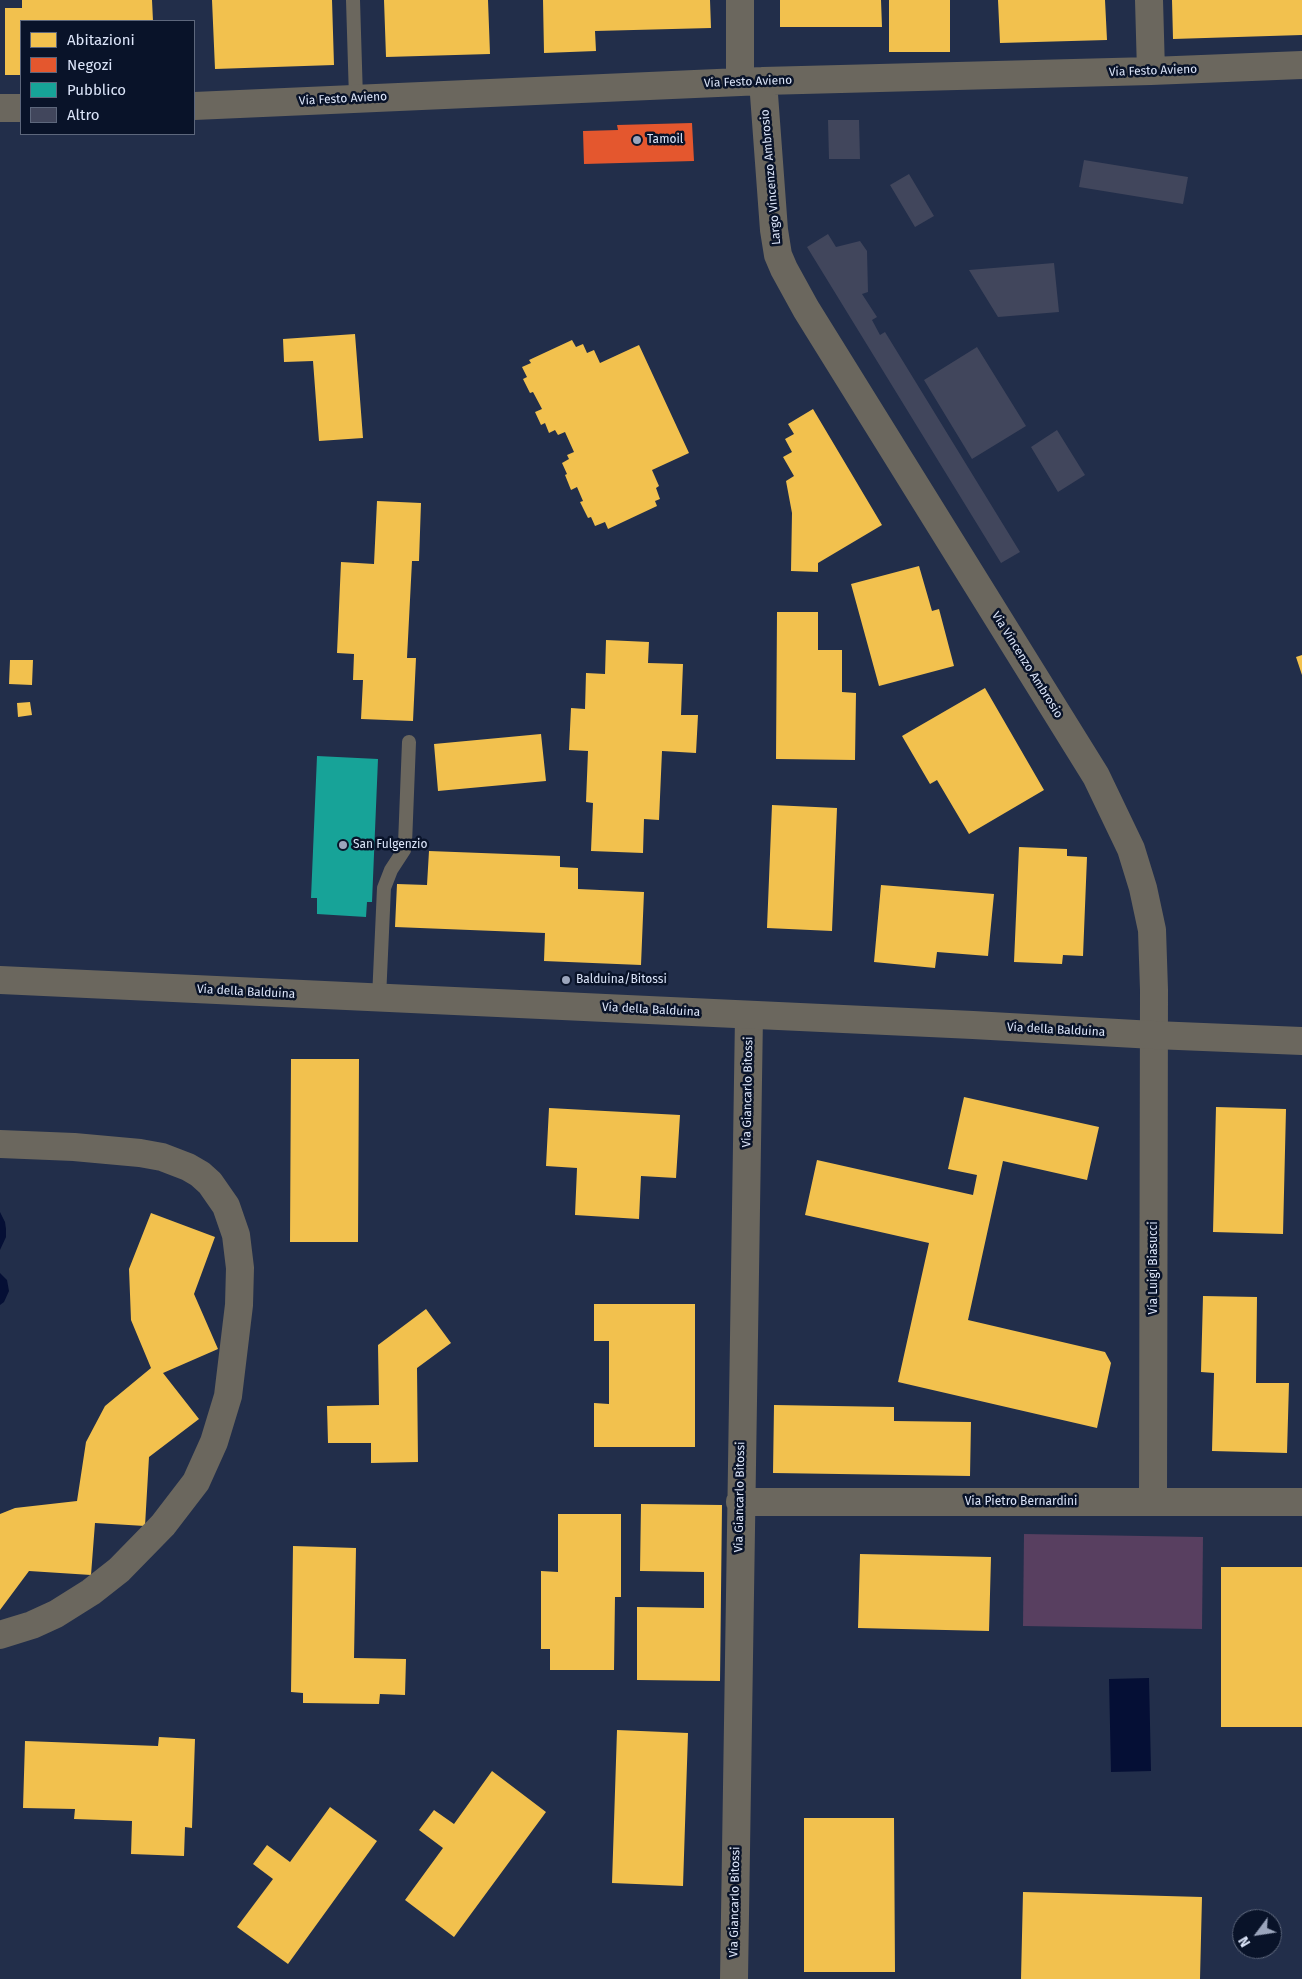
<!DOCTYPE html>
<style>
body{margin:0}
#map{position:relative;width:1302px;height:1979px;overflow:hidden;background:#222e4a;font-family:"Fira Sans",sans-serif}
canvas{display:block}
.legend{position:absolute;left:20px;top:20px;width:175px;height:115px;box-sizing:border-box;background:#091329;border:1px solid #5d677c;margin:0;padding:6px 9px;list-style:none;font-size:15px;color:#dce5f9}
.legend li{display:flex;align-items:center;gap:10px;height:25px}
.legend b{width:25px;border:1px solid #5d677c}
.north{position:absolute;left:1232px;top:1909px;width:50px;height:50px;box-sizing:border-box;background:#091329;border:1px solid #5d677c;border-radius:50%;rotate:239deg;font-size:14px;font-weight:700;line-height:20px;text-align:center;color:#dce5f9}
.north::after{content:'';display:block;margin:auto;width:18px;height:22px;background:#9ba5bc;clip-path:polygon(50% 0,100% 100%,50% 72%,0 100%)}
</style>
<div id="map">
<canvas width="1302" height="1979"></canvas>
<ul class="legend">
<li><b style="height:14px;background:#f2c14e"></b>Abitazioni</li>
<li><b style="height:14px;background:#e4572e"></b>Negozi</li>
<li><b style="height:14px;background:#17a398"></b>Pubblico</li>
<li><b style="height:14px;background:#41465c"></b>Altro</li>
</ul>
<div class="north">N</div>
</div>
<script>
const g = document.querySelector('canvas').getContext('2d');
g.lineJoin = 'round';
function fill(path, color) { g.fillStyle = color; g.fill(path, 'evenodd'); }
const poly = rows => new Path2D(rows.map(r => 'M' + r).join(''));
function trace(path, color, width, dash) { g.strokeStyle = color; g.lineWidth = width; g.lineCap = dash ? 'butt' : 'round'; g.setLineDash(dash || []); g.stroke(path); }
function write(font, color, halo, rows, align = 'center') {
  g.font = font + ' "Fira Sans",sans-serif'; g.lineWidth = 5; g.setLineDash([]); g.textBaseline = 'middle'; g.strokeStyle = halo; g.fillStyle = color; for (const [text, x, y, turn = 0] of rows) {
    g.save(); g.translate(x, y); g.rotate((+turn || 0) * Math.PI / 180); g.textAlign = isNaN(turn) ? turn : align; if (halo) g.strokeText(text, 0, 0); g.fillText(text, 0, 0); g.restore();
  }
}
fill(poly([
 [1024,1534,1203,1537,1202,1629,1023,1626]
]), '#583f60');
fill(poly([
 [0,1212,5,1222,6,1229,6,1237,0,1250],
 [0,1273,7,1280,9,1291,4,1302,0,1305],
 [1149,1678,1151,1771,1111,1772,1109,1679]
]), '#050f35');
fill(poly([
 [22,0,152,0,153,21,21,21,21,75,5,75,5,8,22,8],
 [212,0,332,0,334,65,215,69],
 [384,0,488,0,490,54,386,57],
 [543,0,710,0,711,28,595,31,596,51,544,53],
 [780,0,881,0,882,27,780,27],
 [889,0,950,0,950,52,889,52],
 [998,0,1105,0,1107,40,1000,43],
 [1172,0,1302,0,1302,35,1173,39],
 [355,334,363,438,319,441,313,361,284,362,283,339],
 [572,340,576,347,583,344,587,353,594,350,600,363,639,345,689,453,652,470,659,486,656,488,660,499,655,501,657,506,608,529,605,522,595,526,591,517,588,518,580,502,583,501,577,487,571,490,565,475,567,474,562,463,569,459,567,455,574,452,565,432,558,435,555,430,549,433,545,423,541,425,535,412,542,409,533,392,530,393,523,379,527,377,522,367,531,363,529,360],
 [813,409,882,525,818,563,818,572,791,571,792,513,786,481,794,476,783,457,792,452,785,439,794,434,788,424],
 [377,501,421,503,419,561,412,561,407,658,416,658,413,721,361,719,363,680,353,680,354,654,337,653,341,562,374,564],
 [919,566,932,611,939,609,954,666,879,686,851,584],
 [777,612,818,612,818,650,842,650,842,692,856,693,855,760,776,759],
 [606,640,649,642,648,663,683,664,681,715,698,715,696,753,662,751,659,820,644,819,643,853,591,851,593,803,586,802,588,751,569,750,571,708,585,709,586,673,605,674],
 [1302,655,1302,675,1296,657],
 [10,660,33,660,32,685,9,684],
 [985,688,1044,790,969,834,937,780,930,784,902,736],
 [30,702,32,715,18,717,17,703],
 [541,734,546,781,438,791,434,744],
 [772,805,837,808,832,931,767,928],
 [1019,847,1067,849,1067,856,1087,857,1083,956,1063,955,1062,964,1014,962],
 [429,851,560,856,560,867,578,868,578,889,644,892,641,965,544,961,545,933,395,927,397,884,427,885],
 [881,885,994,894,988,956,937,952,935,968,874,962],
 [291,1059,359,1059,358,1242,290,1242],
 [964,1097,1099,1127,1087,1180,1003,1161,968,1320,1105,1352,1111,1363,1097,1428,898,1382,929,1243,805,1215,817,1160,973,1195,977,1175,948,1169],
 [1216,1107,1286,1109,1283,1234,1213,1232],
 [549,1108,680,1115,676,1178,641,1176,639,1219,575,1215,577,1168,546,1166],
 [151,1213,215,1237,194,1294,218,1349,163,1373,199,1419,149,1457,145,1526,95,1523,91,1575,29,1571,0,1610,0,1514,15,1508,77,1501,86,1442,105,1406,151,1368,131,1320,129,1269],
 [1203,1296,1257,1297,1256,1383,1289,1383,1287,1453,1212,1451,1214,1373,1201,1372],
 [594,1304,695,1304,695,1447,594,1447,594,1403,609,1404,609,1341,594,1341],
 [426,1309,451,1343,417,1368,418,1462,371,1463,371,1443,328,1443,327,1406,379,1405,378,1345],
 [774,1405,894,1407,894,1421,971,1422,970,1476,773,1473],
 [641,1504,722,1505,720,1681,637,1680,637,1607,704,1608,704,1572,640,1571],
 [558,1514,621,1514,621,1597,615,1597,614,1670,550,1670,550,1649,541,1649,541,1571,558,1572],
 [293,1546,356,1548,354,1658,406,1659,405,1695,380,1694,379,1704,303,1703,303,1693,291,1692],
 [860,1554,991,1557,989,1631,858,1628],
 [1221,1567,1302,1567,1302,1727,1221,1727],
 [617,1730,688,1733,683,1886,612,1883],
 [159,1737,195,1739,192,1828,185,1827,184,1856,131,1854,132,1821,74,1819,75,1809,23,1808,25,1741,158,1746],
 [492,1771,546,1812,454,1937,405,1900,443,1848,419,1830,434,1810,454,1824],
 [330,1807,377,1841,288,1964,237,1927,273,1879,253,1864,267,1845,290,1862],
 [804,1818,894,1818,895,1972,804,1972],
 [1023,1892,1202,1897,1200,1979,1021,1979]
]), '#f2c14e');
fill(poly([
 [692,123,694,161,584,164,583,131,618,130,617,125]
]), '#e4572e');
fill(poly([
 [317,756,378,759,372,902,367,902,366,917,317,914,317,898,311,898]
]), '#17a398');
fill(poly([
 [828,120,859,120,860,159,829,159],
 [1084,160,1188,177,1183,204,1079,187],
 [909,174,934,216,915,227,890,185],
 [828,234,836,247,860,241,867,251,868,292,862,294,877,317,872,320,880,335,885,332,1020,552,1001,563,807,247],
 [1054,263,1059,312,998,317,969,270],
 [977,347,1026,426,972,459,924,380],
 [1057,430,1085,475,1058,492,1031,447]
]), '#41465c');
trace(poly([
 [353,0,356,98],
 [379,998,384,888,391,870,404,850,405,844,409,742]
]), '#6b675e', 14);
trace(poly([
 [740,0,740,82],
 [1149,0,1151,71],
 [763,81,774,230,778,255,784,269,806,309,1096,776,1131,849,1143,888,1152,930,1154,990,1153,1502],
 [194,106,763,81,1151,71,1302,65],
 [0,108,21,108],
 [0,1144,74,1147,140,1153,162,1157,188,1167,200,1174,210,1183,226,1206,236,1235,240,1268,239,1305,228,1396,214,1442,196,1482,163,1525,119,1570,91,1592,56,1614,32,1625,0,1635],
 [740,1502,1302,1502],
 [734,1979,749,1016]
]), '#6b675e', 28);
trace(poly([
 [0,980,973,1025,1154,1035,1302,1041]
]), '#6b675e', 28);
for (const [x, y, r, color] of [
 [637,140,5,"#9ba5bc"],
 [343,845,5,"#9ba5bc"],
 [566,980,5,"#9ba5bc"]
]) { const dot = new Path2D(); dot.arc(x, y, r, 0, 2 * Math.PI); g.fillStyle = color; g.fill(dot); trace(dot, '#091329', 2); }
write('12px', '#dce5f9', '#091329', [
 ["Via Festo Avieno",1153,71,-2],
 ["Via Festo Avieno",748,82,-2],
 ["Via Festo Avieno",343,99,-3],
 ["Largo Vincenzo Ambrosio",771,177,-95],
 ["Via Vincenzo Ambrosio",1027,665,58],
 ["Via della Balduina",246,992,3],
 ["Via della Balduina",651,1010,3],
 ["Via della Balduina",1056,1030,3],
 ["Via Giancarlo Bitossi",748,1092,-89],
 ["Via Luigi Biasucci",1154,1268,-90],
 ["Via Giancarlo Bitossi",740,1497,-89],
 ["Via Pietro Bernardini",1021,1502],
 ["Via Giancarlo Bitossi",735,1902,-89]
]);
write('12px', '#dce5f9', '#091329', [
 ["Tamoil",647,140],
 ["San Fulgenzio",353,845],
 ["Balduina/Bitossi",576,980]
], 'left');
</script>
